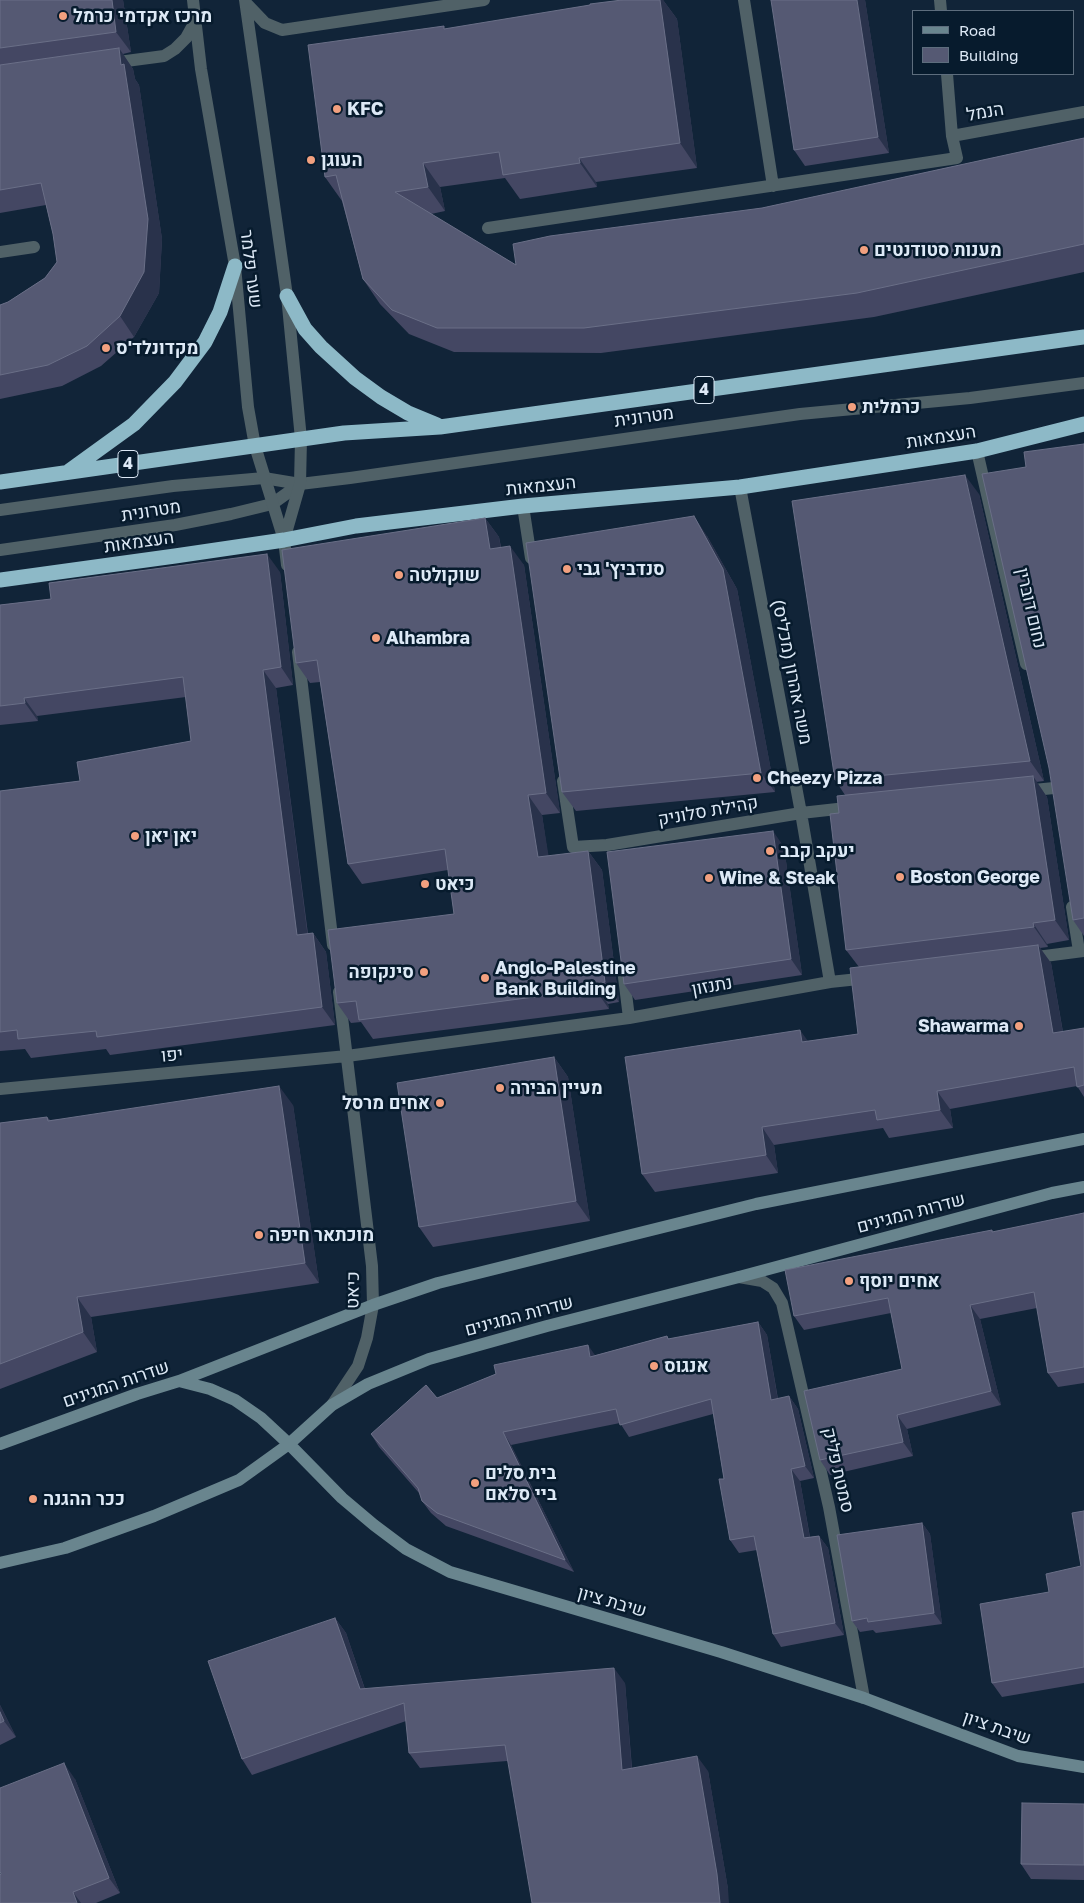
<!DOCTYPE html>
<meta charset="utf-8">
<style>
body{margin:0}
#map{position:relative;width:1084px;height:1903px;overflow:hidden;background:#112438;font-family:"Golos Text",sans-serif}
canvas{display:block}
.legend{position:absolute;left:912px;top:10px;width:162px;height:65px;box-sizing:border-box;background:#071b2d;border:1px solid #5d6d7d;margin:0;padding:6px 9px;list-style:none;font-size:15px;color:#dde9f6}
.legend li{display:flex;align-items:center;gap:10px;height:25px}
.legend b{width:25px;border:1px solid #5d6d7d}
</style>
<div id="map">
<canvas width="1084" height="1903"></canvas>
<ul class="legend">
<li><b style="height:6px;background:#69858e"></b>Road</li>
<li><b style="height:14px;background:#555973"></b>Building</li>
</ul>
</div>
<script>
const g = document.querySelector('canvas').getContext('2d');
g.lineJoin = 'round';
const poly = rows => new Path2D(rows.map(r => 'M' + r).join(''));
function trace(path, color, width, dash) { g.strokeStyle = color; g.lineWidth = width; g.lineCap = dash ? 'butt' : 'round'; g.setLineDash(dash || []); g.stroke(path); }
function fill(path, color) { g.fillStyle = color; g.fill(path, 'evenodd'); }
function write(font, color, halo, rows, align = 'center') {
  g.font = font + ' "Golos Text",Heebo,sans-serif'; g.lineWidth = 5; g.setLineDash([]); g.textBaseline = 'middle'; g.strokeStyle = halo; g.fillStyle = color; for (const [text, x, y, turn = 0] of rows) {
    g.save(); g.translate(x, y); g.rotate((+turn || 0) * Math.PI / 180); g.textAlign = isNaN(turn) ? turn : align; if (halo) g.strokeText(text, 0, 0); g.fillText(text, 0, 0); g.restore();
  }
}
trace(poly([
 [0,510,173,486,264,478,300,484,350,478,800,414,970,398,1084,383],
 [0,550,175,525,231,514,272,504,300,484]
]), '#506167', 12);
trace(poly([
 [193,0,201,69,235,266,248,407,255,446,284,540],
 [245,0,287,296,301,439,300,484,284,540,287,565],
 [744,0,773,186],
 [940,0,941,11],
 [246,3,265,23,282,30,484,0],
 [111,63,164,56,175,49,186,38,196,20],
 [947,74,952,136,1084,112],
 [488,228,957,158,952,136],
 [0,252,34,247],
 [977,451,1026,664],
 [740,487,801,813,830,982],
 [523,506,531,558],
 [298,652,333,945],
 [563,781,573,847,607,845,801,813,855,807],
 [1024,791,1054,788],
 [1072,907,1079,951],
 [1029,958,1084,951],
 [623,969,629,1018],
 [0,1089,347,1056,629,1018,830,982,868,978],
 [739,1277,762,1281,773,1288,782,1303,829,1507,864,1698],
 [332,1405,358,1366,367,1338,373,1305,372,1266,339,992]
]), '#506167', 12);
trace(poly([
 [179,1381,210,1389,235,1400,261,1418,289,1444,342,1498,374,1525,406,1549,450,1572,721,1652,864,1698,1018,1756,1084,1767],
 [0,1444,137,1394,179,1381,373,1305,438,1283,756,1204,1084,1139],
 [0,1563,65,1548,154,1516,239,1480,289,1444,332,1405,368,1384,429,1359,547,1326,739,1277,1052,1193,1084,1187]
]), '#69858e', 12);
trace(poly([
 [287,296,305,329,321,347,355,378,381,397,408,413,437,425],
 [69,471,134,424,175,382,205,342,220,312,235,266],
 [0,482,344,433,440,427,1084,337],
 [0,580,175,556,284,540,356,526,523,506,740,487,977,451,1084,424]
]), '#8db9c7', 15);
fill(poly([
 [0,0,123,0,131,52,123,54,133,69,135,79,139,85,162,239,159,293,134,337,101,366,62,386,0,399,0,305,8,302,45,278,57,262,53,234,46,205,0,213],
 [622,0,663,0,677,19,697,168,596,182,597,187,520,199,505,178,440,187,445,211,431,214,516,265,762,208,1084,138,1084,272,874,317,601,353,454,352,409,334,380,304,363,279,342,201,325,177,446,29],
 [865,0,889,153,805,166,794,150],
 [1084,444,1084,936,1073,920,1026,467],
 [979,494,1044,781,1036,782,1047,797,1069,940,1047,944,1048,947,1040,948,1051,963,1063,1032,1084,1028,1084,1097,1077,1086,950,1109,953,1128,889,1138,883,1128,774,1145,778,1173,655,1192,642,1174,808,1041,858,1034,859,967,846,950,839,813,845,795,835,780],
 [485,518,499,537,501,547,524,565,560,813,542,815,548,856,588,851,602,870,619,1002,608,1004,609,1009,373,1039,361,1022,351,1023,337,1003,454,914,448,870,362,884,348,864,320,682,310,683,296,663],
 [707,536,737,589,775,792,576,811,562,792],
 [280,572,293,685,276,688,308,934,313,933,326,952,335,1025,110,1055,106,1049,31,1058,25,1049,0,1051,0,791,80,781,191,741,186,697,37,716,38,721,0,725,0,605],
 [784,847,802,975,635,1000,624,984],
 [554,1057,568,1077,590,1221,433,1247,419,1227],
 [293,1105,319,1283,91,1317,97,1352,0,1389,0,1123,47,1117,50,1120],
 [1084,1213,1084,1383,1058,1387,1048,1373,1037,1308,980,1319,1001,1405,907,1429,913,1456,830,1475,820,1460,902,1369,891,1313,804,1330,794,1316,992,1230,993,1232],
 [758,1322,767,1335,778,1399,789,1396,798,1409,814,1478,800,1481,810,1537,819,1536,828,1548,844,1635,781,1647,773,1634,757,1550,739,1553,730,1540,724,1479,713,1414,629,1437,620,1423,511,1445,574,1572,446,1526,431,1513,422,1501,419,1493,379,1447,371,1434,437,1398,667,1336,669,1339],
 [1084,1511,1084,1683,1002,1697,992,1683,1049,1592,1081,1566],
 [922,1523,930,1534,942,1624,876,1633,873,1630,860,1632,852,1621],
 [335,1618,346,1633,365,1689,625,1683,632,1768,708,1771,728,1889,507,1761,420,1768,409,1753,406,1721,252,1775,242,1759],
 [0,1705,16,1737,0,1745],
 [75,1779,120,1893,96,1903,0,1903,1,1874],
 [1084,1804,1084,1880,1031,1879,1021,1864]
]), '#444763');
fill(poly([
 [112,0,123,0,131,52,116,32],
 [660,0,663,0,677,19,697,168,680,143],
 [857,0,865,0,889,153,878,137],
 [119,48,133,69,135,79,139,85,162,239,159,293,134,337,120,316,121,65],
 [579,158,596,182,597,187,580,163],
 [423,163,440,187,445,211,428,187],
 [965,475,979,494,1044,781,1030,761],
 [694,516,707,536,737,589,775,792,761,773],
 [485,518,499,537,504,569,490,549],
 [510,546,524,565,560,813,546,793],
 [267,554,280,572,293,685,281,667],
 [263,670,276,688,310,954,297,935],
 [24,698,37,716,38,721,25,703],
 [1033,776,1047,797,1069,940,1055,920],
 [528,795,542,815,552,877,538,857],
 [773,831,784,847,802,975,791,959],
 [588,851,602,870,619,1002,605,982],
 [1033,923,1047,944,1048,947,1034,927],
 [313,933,326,952,335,1025,322,1007],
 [1038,945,1051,963,1066,1051,1053,1033],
 [595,984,608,1004,609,1009,595,989],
 [800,1030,813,1048,802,1042],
 [554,1057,568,1077,590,1221,576,1201],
 [279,1086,293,1105,319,1283,305,1263],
 [937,1091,950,1109,953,1128,940,1110],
 [762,1127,774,1145,778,1173,766,1155],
 [77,1297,91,1317,97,1352,83,1332],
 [970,1305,980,1319,1001,1405,991,1391],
 [758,1322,767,1335,780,1413,771,1400],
 [588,1345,597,1358,590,1357],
 [789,1396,798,1409,814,1478,805,1466],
 [897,1415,907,1429,913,1456,903,1442],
 [503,1432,511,1445,574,1572,565,1560],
 [791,1469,800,1481,812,1550,804,1538],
 [922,1523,930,1534,942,1624,934,1613],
 [819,1536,828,1548,844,1635,835,1623],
 [335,1618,346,1633,370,1705,360,1689],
 [614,1668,625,1683,633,1785,622,1770],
 [0,1705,16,1737,4,1721,0,1712],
 [697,1756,708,1771,728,1889,729,1903,720,1903],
 [64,1763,75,1779,120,1893,109,1878],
 [73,1892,81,1903,77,1903]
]), '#29324b');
const building = poly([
 [0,0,112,0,116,32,0,48,0,0],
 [622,0,660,0,680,143,579,158,580,163,503,175,499,152,423,163,428,187,395,192,516,265,513,244,550,236,762,208,1084,138,1084,244,857,293,584,328,437,328,392,310,363,279,336,175,325,177,308,45,444,26,444,29,590,5,590,4,622,0],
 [771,0,857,0,878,137,794,150,771,0],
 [119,48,121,65,124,64,148,219,144,272,120,316,87,346,48,365,0,375,0,305,8,302,45,278,57,262,53,234,41,183,0,190,0,65,119,48],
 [1084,444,1084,918,1073,920,1049,768,982,474,1026,467,1024,452,1084,444],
 [965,475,1030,761,835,780,792,501,965,475],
 [694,516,723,569,761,773,562,792,526,543,694,516],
 [485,518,490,549,510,546,546,793,528,795,538,857,588,851,605,982,595,984,595,989,359,1020,356,1001,337,1003,328,930,454,914,445,849,348,864,317,660,296,663,282,550,485,518],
 [267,554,281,667,263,670,297,935,313,933,322,1007,97,1037,96,1031,18,1039,17,1030,0,1032,0,791,80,781,77,762,191,741,183,677,24,698,25,703,0,706,0,605,51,599,49,583,267,554],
 [1033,776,1055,920,1033,923,1034,927,846,950,830,814,839,813,837,796,1033,776],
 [773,831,791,959,624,984,607,852,773,831],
 [1038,945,1053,1033,1084,1028,1084,1085,1077,1087,1074,1067,937,1091,940,1110,877,1120,875,1110,762,1127,766,1155,642,1174,625,1057,800,1030,802,1042,858,1034,850,968,1038,945],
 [554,1057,576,1201,419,1227,397,1083,554,1057],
 [279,1086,305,1263,77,1297,83,1332,0,1364,0,1123,47,1117,48,1121,279,1086],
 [1084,1213,1084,1367,1048,1373,1034,1292,970,1305,991,1391,897,1415,903,1442,820,1460,804,1391,902,1369,888,1298,794,1316,785,1270,992,1230,992,1232,1084,1213],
 [758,1322,771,1400,789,1396,805,1466,791,1469,804,1538,819,1536,835,1623,773,1634,754,1536,730,1540,719,1479,724,1479,711,1399,620,1425,616,1409,503,1432,565,1560,437,1513,422,1501,418,1488,371,1434,426,1385,437,1398,496,1374,494,1365,588,1345,590,1357,667,1336,668,1339,758,1322],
 [1084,1511,1084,1667,992,1683,980,1604,1049,1592,1046,1574,1081,1566,1072,1513,1084,1511],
 [922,1523,934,1613,868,1622,867,1618,852,1621,837,1535,922,1523],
 [335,1618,360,1689,614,1668,622,1770,697,1756,717,1874,720,1903,532,1903,505,1745,409,1753,404,1703,242,1759,208,1661,335,1618],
 [0,1712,4,1721,0,1723,0,1712],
 [64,1763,109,1878,73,1892,77,1903,0,1903,0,1875,1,1874,0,1871,0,1788,64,1763],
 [1022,1803,1084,1804,1084,1865,1021,1864,1022,1803]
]);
fill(building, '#555973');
trace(building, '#6a6f87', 1);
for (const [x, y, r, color] of [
 [63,16,5,"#f2a07f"],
 [337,109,5,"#f2a07f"],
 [311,160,5,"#f2a07f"],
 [864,250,5,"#f2a07f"],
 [106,348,5,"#f2a07f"],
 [852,407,5,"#f2a07f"],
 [567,569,5,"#f2a07f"],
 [399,575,5,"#f2a07f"],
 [376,638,5,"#f2a07f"],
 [757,778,5,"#f2a07f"],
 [135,836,5,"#f2a07f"],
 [770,851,5,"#f2a07f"],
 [900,877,5,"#f2a07f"],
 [709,878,5,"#f2a07f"],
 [425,884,5,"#f2a07f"],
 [424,972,5,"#f2a07f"],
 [485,978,5,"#f2a07f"],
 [1019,1026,5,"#f2a07f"],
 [500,1088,5,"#f2a07f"],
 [440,1103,5,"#f2a07f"],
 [259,1235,5,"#f2a07f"],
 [849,1281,5,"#f2a07f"],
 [654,1366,5,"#f2a07f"],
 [475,1483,5,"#f2a07f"],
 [33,1499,5,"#f2a07f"]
]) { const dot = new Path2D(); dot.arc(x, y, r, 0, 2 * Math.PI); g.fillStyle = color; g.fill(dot); trace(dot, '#071b2d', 2); }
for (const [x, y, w] of [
 [704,390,20],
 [128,464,20]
]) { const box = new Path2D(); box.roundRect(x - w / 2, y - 13.5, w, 27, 4); g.fillStyle = '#071b2d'; g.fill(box); trace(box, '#dde9f6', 1); }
write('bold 16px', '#dde9f6', null, [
 ["4",704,390],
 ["4",128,464]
]);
write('bold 18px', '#dde9f6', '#071b2d', [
 ["מרכז אקדמי כרמל",73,16],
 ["KFC",347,109],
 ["העוגן",321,160],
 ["מענות סטודנטים",874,250],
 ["מקדונלד'ס",116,348],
 ["כרמלית",862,407],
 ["סנדביץ' גבי",577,569],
 ["שוקולטה",409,575],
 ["Alhambra",386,638],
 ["Cheezy Pizza",767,778],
 ["יאן יאן",145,836],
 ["יעקב קבב",780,851],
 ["Boston George",910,877],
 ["Wine & Steak",719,878],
 ["כיאט",435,884],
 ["Anglo-Palestine",495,968],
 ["Bank Building",495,989],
 ["סינקופה",414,972,"right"],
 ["Shawarma",1009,1026,"right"],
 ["מעיין הבירה",510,1088],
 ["אחים מרסל",430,1103,"right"],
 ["מוכתאר חיפה",269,1235],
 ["אחים יוסף",859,1281],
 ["אנגוס",664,1366],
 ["בית סלים",485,1473],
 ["ביי סלאם",485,1494],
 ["ככר ההגנה",43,1499]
], 'left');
write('18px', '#dde9f6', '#071b2d', [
 ["הנמל",985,112,-10],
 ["שער פלמר",251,269,83],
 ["מטרונית",644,417,-8],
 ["העצמאות",941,437,-9],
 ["העצמאות",541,486,-6],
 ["מטרונית",151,511,-9],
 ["העצמאות",139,542,-8],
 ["נחום דוברין",1031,608,77],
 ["משה אהרון (מכליס)",792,672,79],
 ["קהילת סלוניק",708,811,-10],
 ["נתנזון",712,986,-10],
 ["יפו",172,1055,-5],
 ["שדרות המגינים",911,1213,-15],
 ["כיאט",353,1290,-89],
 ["שדרות המגינים",519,1316,-15],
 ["שדרות המגינים",116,1384,-19],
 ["סמטת פליק",838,1470,77],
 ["שיבת ציון",612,1602,16],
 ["שיבת ציון",997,1728,19]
]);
</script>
